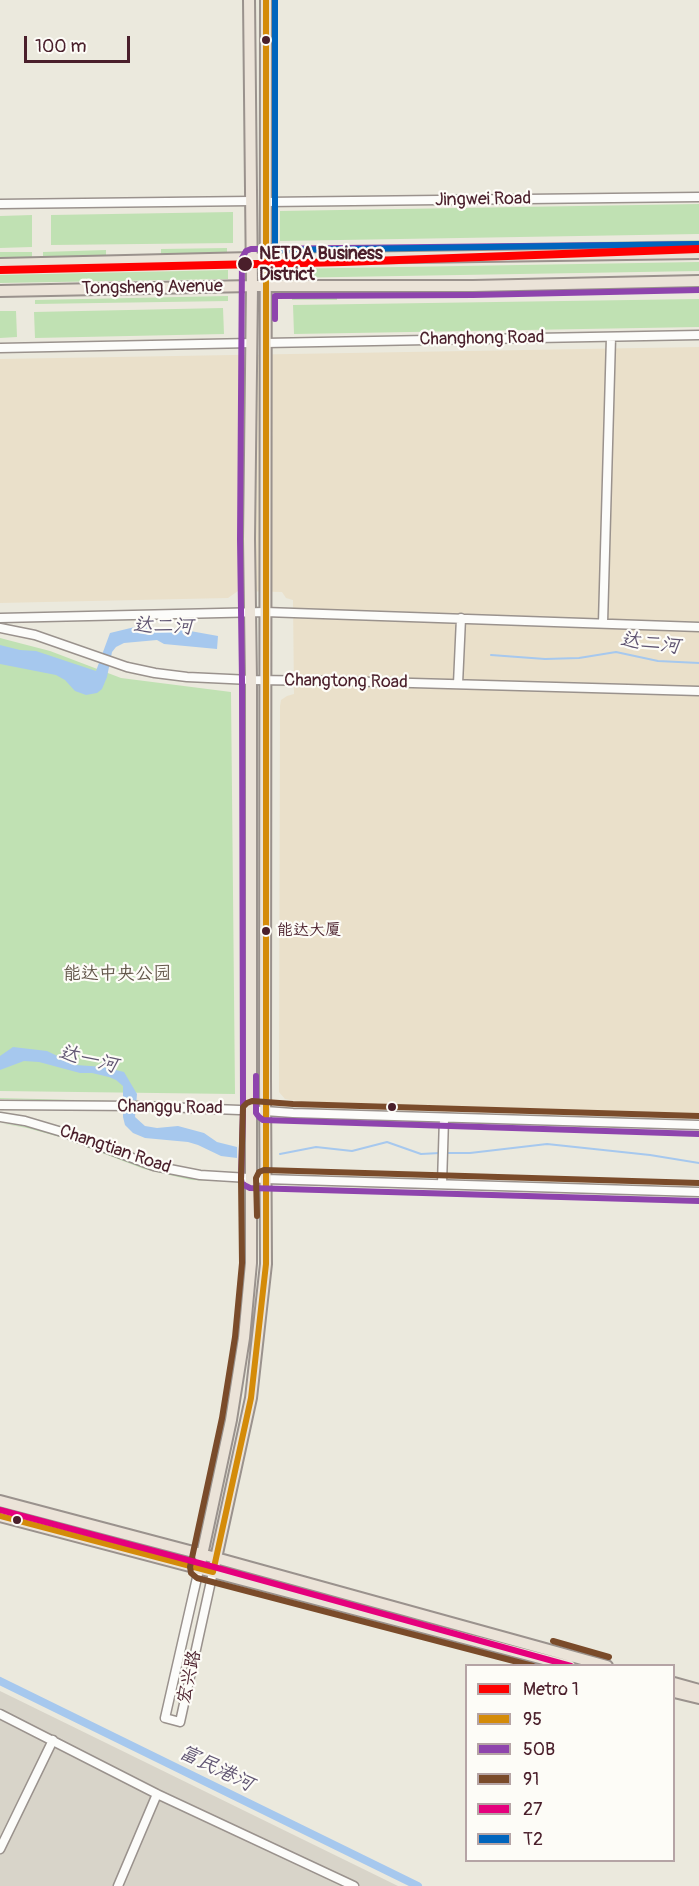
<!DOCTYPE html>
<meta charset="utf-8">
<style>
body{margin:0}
#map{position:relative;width:699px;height:1886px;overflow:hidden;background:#ebe9dd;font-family:Pangolin,sans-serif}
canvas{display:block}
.legend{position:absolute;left:465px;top:1664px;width:210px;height:198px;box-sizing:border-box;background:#fdfcf7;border:2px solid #b5a4a5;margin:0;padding:8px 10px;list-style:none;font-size:18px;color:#4a1f2b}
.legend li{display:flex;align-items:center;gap:12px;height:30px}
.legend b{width:30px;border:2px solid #b5a4a5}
.scale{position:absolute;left:24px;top:36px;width:106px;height:27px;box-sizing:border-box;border:3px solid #4a1f2b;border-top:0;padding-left:8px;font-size:18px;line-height:21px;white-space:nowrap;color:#4a1f2b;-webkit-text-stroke:4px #fdfcf7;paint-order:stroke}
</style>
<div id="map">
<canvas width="699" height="1886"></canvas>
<ul class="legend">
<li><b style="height:8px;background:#f00"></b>Metro 1</li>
<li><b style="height:8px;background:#d48b09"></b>95</li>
<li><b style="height:8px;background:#8e44ad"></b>50B</li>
<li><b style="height:8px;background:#7a4b2a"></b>91</li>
<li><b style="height:8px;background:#e5007d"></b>27</li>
<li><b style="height:8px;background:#0065bd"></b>T2</li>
</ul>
<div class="scale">100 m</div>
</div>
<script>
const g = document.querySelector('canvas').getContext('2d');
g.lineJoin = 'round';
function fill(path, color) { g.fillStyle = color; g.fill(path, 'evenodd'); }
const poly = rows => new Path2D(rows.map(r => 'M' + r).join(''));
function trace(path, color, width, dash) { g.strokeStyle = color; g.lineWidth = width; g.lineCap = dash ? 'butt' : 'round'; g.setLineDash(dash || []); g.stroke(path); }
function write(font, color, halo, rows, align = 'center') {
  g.font = font + ' Pangolin,"LXGW WenKai TC",sans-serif'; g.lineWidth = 4.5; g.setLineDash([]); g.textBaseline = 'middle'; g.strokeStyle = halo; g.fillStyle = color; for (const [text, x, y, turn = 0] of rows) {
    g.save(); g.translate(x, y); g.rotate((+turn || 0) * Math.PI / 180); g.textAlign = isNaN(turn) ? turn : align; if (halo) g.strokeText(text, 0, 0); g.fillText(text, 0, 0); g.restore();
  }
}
fill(poly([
 [699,347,699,1115,296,1101,285,1099,279,1092,280,706,281,700,287,696,294,694,293,600,286,598,282,592,238,591,228,598,0,603,0,359]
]), '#eae0ca');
fill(poly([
 [0,1691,398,1886,0,1886]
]), '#d8d4c9');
fill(poly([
 [699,204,699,234,280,241,280,211],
 [233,212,233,243,51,245,51,215],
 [32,215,32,247,0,248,0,216],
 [699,240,699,244,293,252,293,247],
 [227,248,227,254,161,255,161,249],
 [106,250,106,255,43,257,43,252],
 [0,252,32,252,32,257,0,258],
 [699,262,699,271,281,278,281,269],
 [228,270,228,279,0,283,0,275],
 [699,287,699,292,394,297,394,292],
 [337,294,337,300,292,300,292,295],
 [228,296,228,301,35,304,35,300],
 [699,299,699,327,294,334,293,305],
 [223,308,224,334,35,338,34,312],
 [0,311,16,311,17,337,0,338],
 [0,638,50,651,121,678,231,692,235,1094,0,1091],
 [0,1098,225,1104,225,1105,0,1099],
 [295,1108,699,1121,699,1122,295,1109],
 [0,1123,28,1127,60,1136,145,1168,192,1179,230,1181,191,1180,144,1169,60,1137,27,1128]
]), '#c0e1b3');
fill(poly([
 [139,626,179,629,218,636,217,649,164,644,157,640,124,643,116,647,112,652,107,677,102,689,97,693,86,695,75,691,65,680,56,675,0,664,0,645,20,650,36,651,96,671,110,633],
 [13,1047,47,1051,76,1065,104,1067,124,1072,137,1094,135,1117,145,1126,157,1128,178,1126,204,1133,217,1142,237,1147,237,1158,221,1156,198,1145,188,1142,145,1138,133,1133,125,1125,123,1117,123,1086,116,1080,109,1077,92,1073,80,1073,39,1062,24,1061,0,1070,0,1056]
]), '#a6c8ee');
trace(poly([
 [491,655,545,659,579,658,616,652,658,661,699,663],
 [446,1153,470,1153,547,1144,650,1155,699,1163],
 [280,1154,316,1147,352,1151,387,1142,421,1154,440,1153]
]), '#a6c8ee', 2);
trace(poly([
 [0,1681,418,1886]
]), '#a6c8ee', 8);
const minor = poly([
 [266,202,699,197],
 [0,204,251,201],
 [265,343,699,335],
 [0,348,252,343],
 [0,618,265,612,699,627],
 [603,623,611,337],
 [0,628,35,635,127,667,155,673,187,677,251,680,341,681,699,691],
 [458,684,461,618],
 [0,1105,138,1106,265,1111,293,1113,699,1125],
 [0,1117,25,1121,62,1132,154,1166,200,1175,265,1179,699,1192],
 [442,1184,444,1118],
 [199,1569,165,1718,180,1722,213,1572],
 [0,1714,157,1794,354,1886],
 [0,1849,53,1740],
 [118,1886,157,1794]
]);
const major = poly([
 [0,264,251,258,266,259,699,253],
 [0,291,252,286,473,286,699,281],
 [0,1501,216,1558,607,1666],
 [0,1516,570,1666],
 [199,1569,231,1420,244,1338,251,1263,251,680,249,539,252,286,249,0],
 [213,1572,251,1398,266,1264,265,1079,266,0],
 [674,1683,699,1690],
 [674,1692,699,1698]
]);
trace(minor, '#9a928d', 11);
trace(major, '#9a928d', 14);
trace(minor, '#fcfcfa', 8);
trace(major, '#ebe3d8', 10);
trace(poly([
 [0,1516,213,1572,251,1398,266,1264,266,0]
]), '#d48b09', 6);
trace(poly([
 [275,319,275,296,473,295,699,290],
 [256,1076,256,1113,259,1117,263,1120,699,1134],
 [699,1201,250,1188,242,1184,241,1179,243,1110,242,680,240,539,242,258,246,251,251,249,699,244]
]), '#8e44ad', 6);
trace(poly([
 [257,1216,256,1178,259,1172,264,1170,699,1183],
 [553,1641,609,1657],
 [533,1666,197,1578,191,1573,190,1567,222,1418,235,1337,242,1263,241,1179,243,1107,247,1103,252,1101,293,1104,699,1116]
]), '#7a4b2a', 6);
trace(poly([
 [0,1510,214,1567,571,1666]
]), '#e5007d', 6);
trace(poly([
 [275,0,275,250,699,244]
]), '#0065bd', 6);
trace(poly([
 [0,270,344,262,699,249]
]), '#f00', 8);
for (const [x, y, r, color] of [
 [266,40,5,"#4a1f2b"],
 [245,264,8,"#4a1f2b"],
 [266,931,5,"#4a1f2b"],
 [392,1107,5,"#4a1f2b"],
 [17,1520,5,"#4a1f2b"]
]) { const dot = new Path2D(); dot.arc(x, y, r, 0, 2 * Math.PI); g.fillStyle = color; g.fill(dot); trace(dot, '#fdfcf7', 2); }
write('16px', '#4a1f2b', '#fdfcf7', [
 ["能达大厦",277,931]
], 'left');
write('18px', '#4a1f2b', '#fdfcf7', [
 ["Jingwei Road",483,200,-1],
 ["Tongsheng Avenue",152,288,-1],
 ["Changhong Road",482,339,-1],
 ["Changtong Road",346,682,1],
 ["Changgu Road",170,1108,1],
 ["Changtian Road",115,1150,19],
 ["宏兴路",190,1677,-78]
]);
write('bold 18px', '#4a1f2b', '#fdfcf7', [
 ["NETDA Business",259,254],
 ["District",259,275]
], 'left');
write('18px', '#63574a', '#fdfcf7', [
 ["能达中央公园",117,974]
]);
write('italic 20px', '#605572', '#fdfcf7', [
 ["达二河",163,627,2],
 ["达二河",650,644,7],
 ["达一河",88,1060,14],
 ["富民港河",216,1769,26]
]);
</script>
